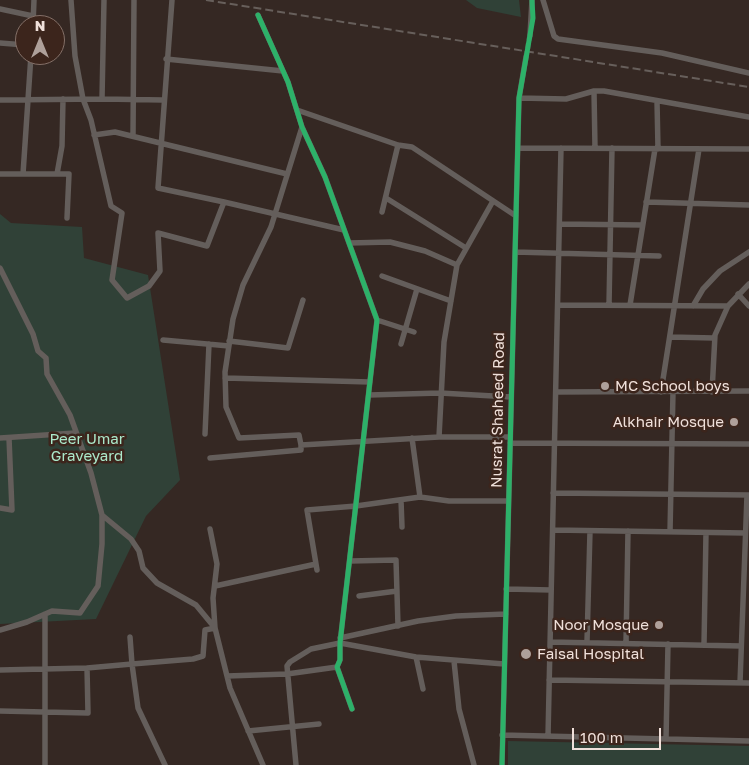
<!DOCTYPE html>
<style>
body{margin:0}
#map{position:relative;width:749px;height:765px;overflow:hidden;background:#352823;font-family:"Golos Text",sans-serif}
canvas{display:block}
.north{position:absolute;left:15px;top:15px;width:50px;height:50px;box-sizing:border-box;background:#3c251c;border:1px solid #847068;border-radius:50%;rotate:0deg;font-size:14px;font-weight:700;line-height:20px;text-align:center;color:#f0e0da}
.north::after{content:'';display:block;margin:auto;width:18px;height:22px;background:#afa09a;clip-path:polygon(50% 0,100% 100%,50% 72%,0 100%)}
.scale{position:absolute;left:572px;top:728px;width:89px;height:22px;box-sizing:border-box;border:2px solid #f0e0da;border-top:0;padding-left:6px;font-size:15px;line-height:18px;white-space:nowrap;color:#f0e0da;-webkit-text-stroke:4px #3c251c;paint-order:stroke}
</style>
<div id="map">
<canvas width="749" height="765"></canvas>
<div class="north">N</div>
<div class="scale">100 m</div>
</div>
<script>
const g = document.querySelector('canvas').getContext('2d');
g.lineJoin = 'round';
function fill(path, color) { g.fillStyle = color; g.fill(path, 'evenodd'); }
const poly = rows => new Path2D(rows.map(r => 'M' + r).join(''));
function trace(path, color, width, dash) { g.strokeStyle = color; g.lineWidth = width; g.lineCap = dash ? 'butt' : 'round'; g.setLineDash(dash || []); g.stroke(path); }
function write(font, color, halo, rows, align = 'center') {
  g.font = font + ' "Golos Text",sans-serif'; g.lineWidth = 5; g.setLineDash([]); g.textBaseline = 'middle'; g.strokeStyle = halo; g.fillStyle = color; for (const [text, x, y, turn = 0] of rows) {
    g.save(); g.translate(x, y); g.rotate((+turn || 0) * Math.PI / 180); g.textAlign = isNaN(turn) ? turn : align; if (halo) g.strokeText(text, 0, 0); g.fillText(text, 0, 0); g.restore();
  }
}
fill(poly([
 [466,0,519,0,521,17,477,8],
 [0,214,11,223,82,227,84,258,148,275,180,480,146,516,96,619,0,624],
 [508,741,749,746,749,765,508,765]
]), '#304137');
trace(poly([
 [526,57,530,35]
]), '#51443e', 5.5, [5.5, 3]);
trace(poly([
 [71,0,75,56,83,99,91,120,111,206,122,213,112,280,127,298,149,286,160,271,158,233,207,246,224,202,344,230],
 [172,0,158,188,224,202],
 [543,0,554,36,558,39,662,53,749,73],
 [0,9,33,16],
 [258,15,288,82,302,127,325,177,377,320,340,643,340,660,337,667,352,709],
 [33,25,34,0],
 [530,35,532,0],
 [0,43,25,45],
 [166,59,283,71],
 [594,91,595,148],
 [519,98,566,99,594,91,604,91,749,117],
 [102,99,163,100],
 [0,100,102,99,104,0],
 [657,101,658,149],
 [297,110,398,145,412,147,516,216],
 [94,135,115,132,287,174],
 [133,136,134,0],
 [518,148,749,149],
 [0,174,69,174,67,218],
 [23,174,31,55],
 [57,174,62,146,63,99],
 [386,198,466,248],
 [646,202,749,205],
 [382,212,398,145],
 [560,224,642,225],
 [349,243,390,242,425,251,457,265],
 [515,252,659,256],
 [0,268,33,334,38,351,46,358,47,374,70,415,91,473,102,515,131,539,139,551,143,568,157,583,196,605,215,628],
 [382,276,451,301],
 [738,294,749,306],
 [558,305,728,306],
 [609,305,612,148],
 [630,305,655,149],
 [693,306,703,289,720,271,749,252],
 [377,320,414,332],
 [670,337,714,338],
 [163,340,229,346],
 [229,341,288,348,303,300],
 [401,344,417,289],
 [225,378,370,382],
 [556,392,749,391],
 [661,392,699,149],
 [712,392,715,335,728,306,749,284],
 [369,395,440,393,511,397],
 [205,434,209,344],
 [439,437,510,437],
 [0,438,75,433],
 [510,443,749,444],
 [301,445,299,435,239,438,226,407,225,372,233,319,243,285,271,227,302,127],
 [210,458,301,450,301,445,439,437,444,342,457,265,493,201],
 [553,493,749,495],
 [420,497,449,501,508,501],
 [401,500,402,527],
 [0,508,12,510,9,438],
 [210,529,217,564,213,598,215,628,230,688,263,765],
 [553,530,745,533],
 [670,532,673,392],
 [350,561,396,560,398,626],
 [317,570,307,510,356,506,420,497,412,438],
 [215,586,316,564],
 [506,589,551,590],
 [359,596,397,591],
 [0,630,27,622,52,611,80,613,98,586,102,544,102,515],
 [130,637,132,664,193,659,203,656,205,630,215,628],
 [340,638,418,621,456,616,506,614],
 [550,642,741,646],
 [587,642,590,531],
 [626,643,628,531],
 [704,645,706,533],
 [416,657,423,689],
 [454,661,459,709,474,765],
 [0,670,87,668],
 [227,676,287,674,337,667],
 [549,680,749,683],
 [740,683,747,495],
 [0,711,88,713,87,668,132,664,138,708,165,765],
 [248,731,319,724],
 [502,735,749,741],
 [548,736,561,148],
 [666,739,668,644],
 [45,765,45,614],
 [296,765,287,666,290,662,311,649,340,643,416,657,504,664],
 [502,765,519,98,526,57]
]), '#645e5b', 5.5);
trace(poly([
 [206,0,749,87]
]), '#675f5b', 2, [8, 4]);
trace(poly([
 [258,15,288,82,302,127,325,177,377,320,340,643,340,660,337,667,352,709],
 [502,765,519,98,533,18,532,0]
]), '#2db169', 5);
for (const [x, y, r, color] of [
 [605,386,5,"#afa09a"],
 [734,422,5,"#afa09a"],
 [659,625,5,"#afa09a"],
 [526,654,6,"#afa09a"]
]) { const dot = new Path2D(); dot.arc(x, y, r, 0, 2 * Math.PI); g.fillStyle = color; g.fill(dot); trace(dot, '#3c251c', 2); }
write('15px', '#f0e0da', '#3c251c', [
 ["MC School boys",615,386],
 ["Alkhair Mosque",724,422,"right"],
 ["Noor Mosque",649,625,"right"],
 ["Faisal Hospital",537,654]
], 'left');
write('15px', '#f0e0da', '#3c251c', [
 ["Nusrat Shaheed Road",498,410,-89]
]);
write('15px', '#abe9cb', '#3c251c', [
 ["Peer Umar",87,439],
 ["Graveyard",87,456]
]);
</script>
